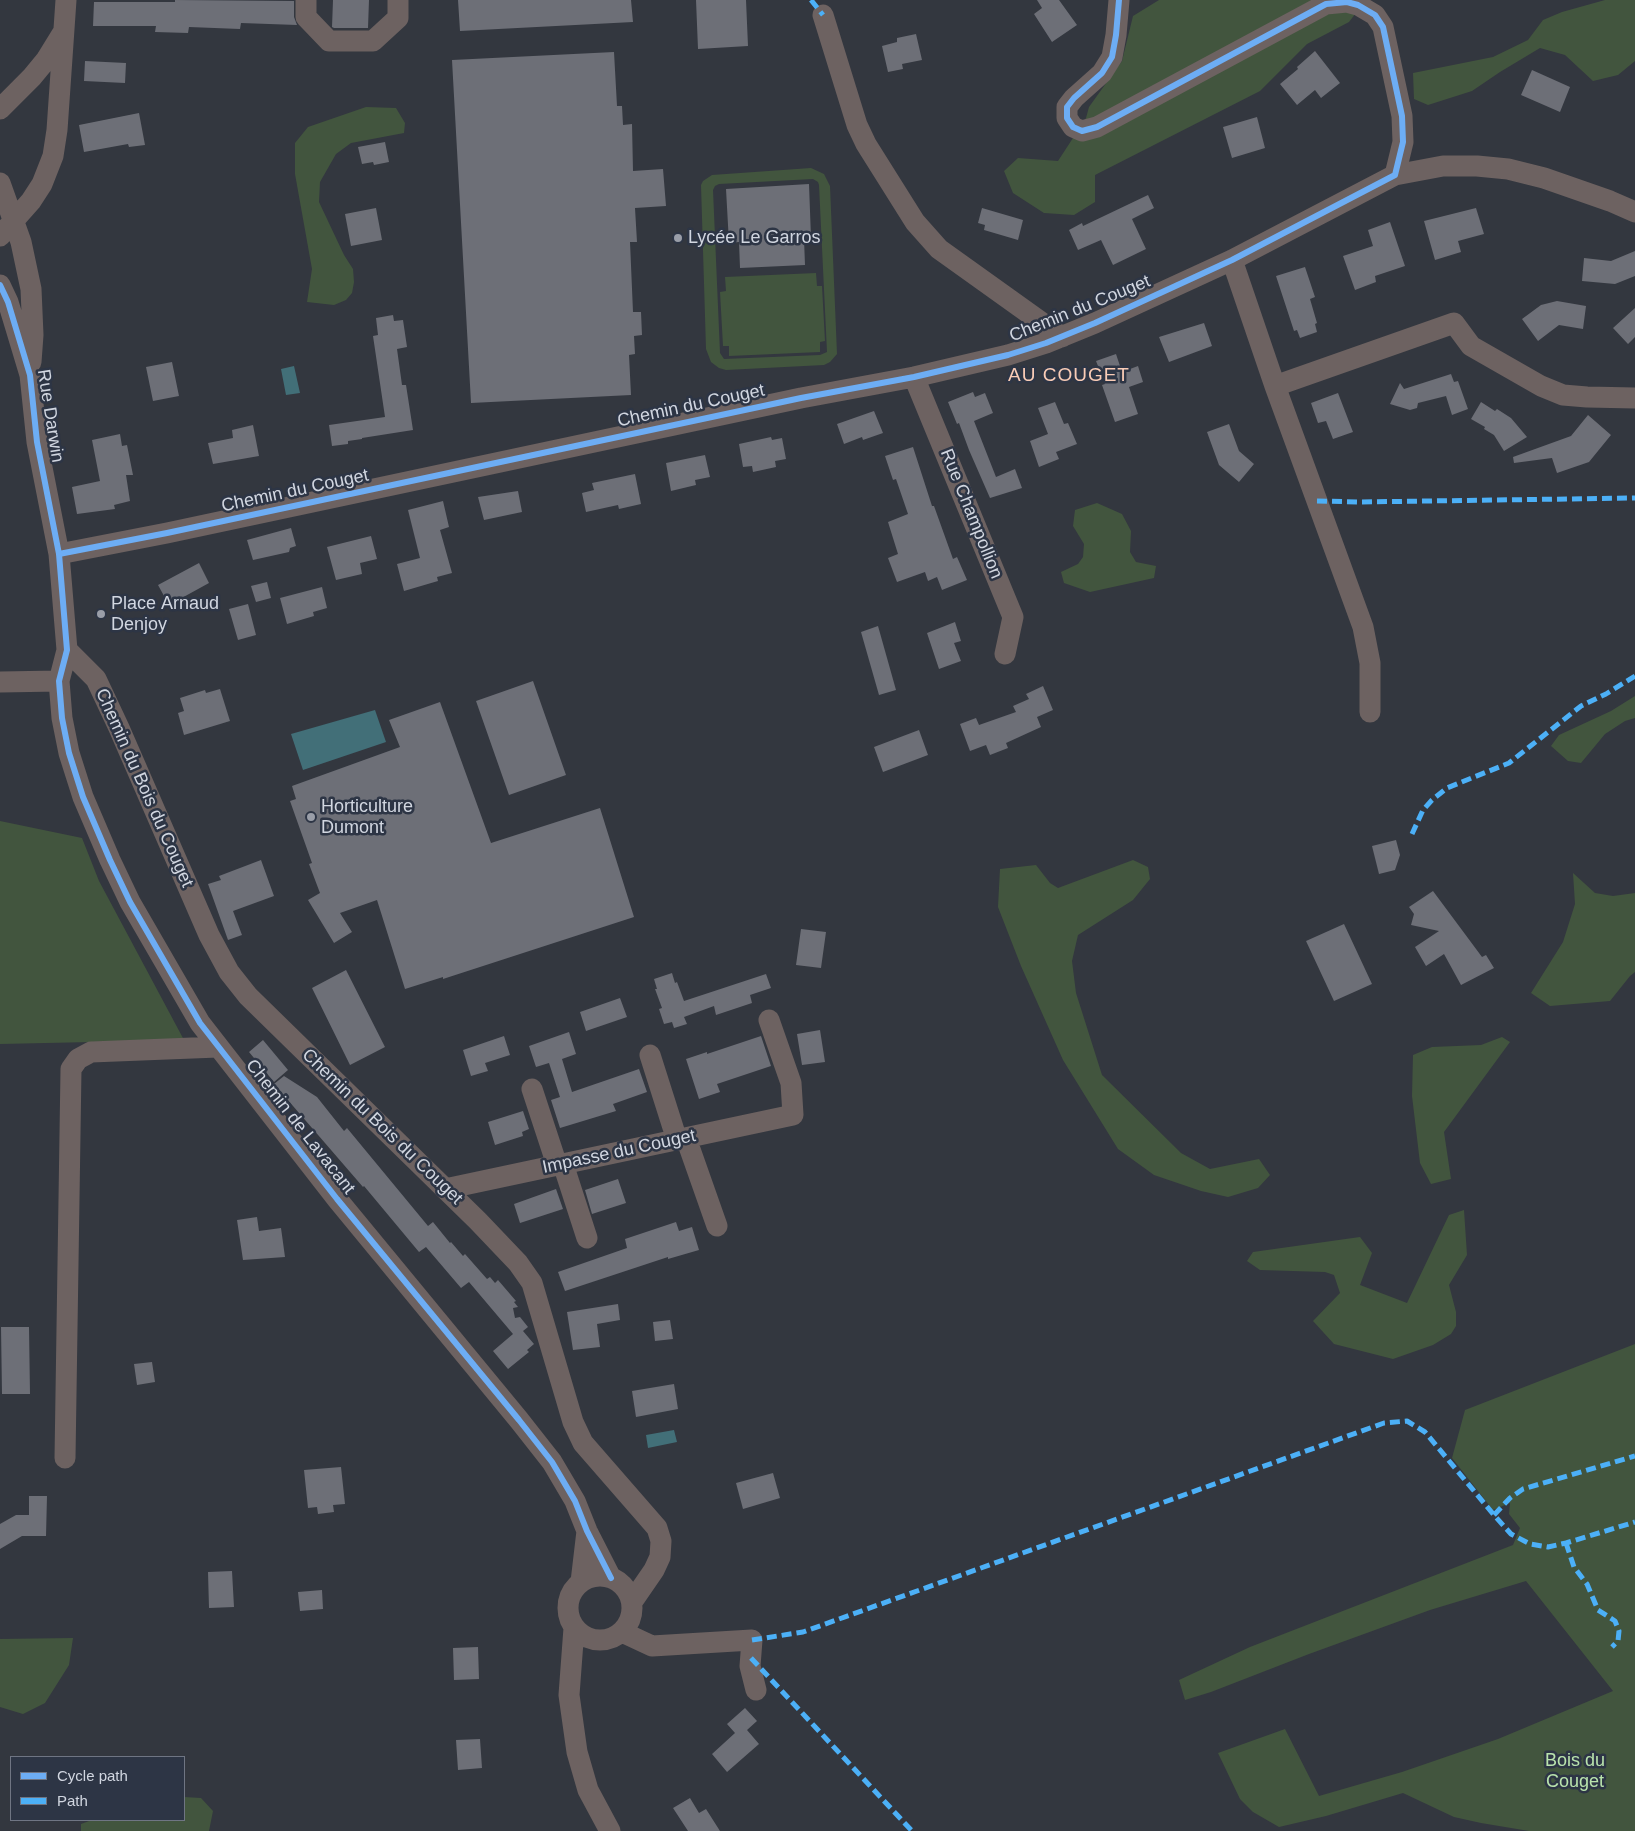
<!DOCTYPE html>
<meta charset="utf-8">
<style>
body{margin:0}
#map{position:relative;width:1635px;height:1831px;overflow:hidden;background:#33373f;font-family:Helvetica,sans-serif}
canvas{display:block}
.legend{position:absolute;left:10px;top:1756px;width:175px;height:65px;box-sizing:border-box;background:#2d3545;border:1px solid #6f7583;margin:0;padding:6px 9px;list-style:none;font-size:15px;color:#d1d6e0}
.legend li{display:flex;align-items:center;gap:10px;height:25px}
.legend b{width:25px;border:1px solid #6f7583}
</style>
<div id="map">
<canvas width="1635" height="1831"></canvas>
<ul class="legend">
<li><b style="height:6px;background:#6dadf4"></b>Cycle path</li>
<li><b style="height:6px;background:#4cb0f7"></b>Path</li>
</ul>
</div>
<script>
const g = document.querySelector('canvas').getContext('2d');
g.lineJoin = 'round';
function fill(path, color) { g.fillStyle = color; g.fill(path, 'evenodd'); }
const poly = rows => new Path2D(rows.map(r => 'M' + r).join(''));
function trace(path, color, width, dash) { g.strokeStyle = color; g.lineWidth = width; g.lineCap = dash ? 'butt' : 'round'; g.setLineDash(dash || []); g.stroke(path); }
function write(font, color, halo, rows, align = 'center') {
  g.font = font + ' Helvetica,sans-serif'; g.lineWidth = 5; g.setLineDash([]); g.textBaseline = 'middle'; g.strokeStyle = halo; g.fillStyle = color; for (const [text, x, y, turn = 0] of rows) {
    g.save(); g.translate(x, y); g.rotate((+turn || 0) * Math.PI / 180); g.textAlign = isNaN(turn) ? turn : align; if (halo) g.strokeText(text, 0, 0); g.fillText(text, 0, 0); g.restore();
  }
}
fill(poly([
 [1159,0,1366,0,1349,22,1307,44,1260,91,1095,175,1095,202,1074,215,1044,213,1013,193,1004,171,1018,158,1058,161,1086,118,1089,107,1122,61,1133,16],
 [1605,0,1635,0,1635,61,1618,75,1593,81,1565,55,1540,48,1500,72,1472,91,1428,105,1414,99,1413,73,1493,57,1528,40,1543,20,1562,12],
 [366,107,396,108,405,123,404,133,351,143,336,154,320,182,319,202,344,255,353,269,354,282,352,293,346,300,334,305,307,302,312,269,295,174,295,143,308,127],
 [811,168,824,174,830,186,837,354,830,362,824,365,726,370,719,368,711,362,706,349,701,185,703,181,712,175],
 [813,179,818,182,819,185,827,352,820,355,724,359,720,353,713,190,715,186,719,184],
 [816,273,817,286,822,286,825,341,820,342,820,352,729,356,729,346,723,346,720,292,726,291,725,277],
 [1097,503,1122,514,1131,531,1130,552,1136,562,1156,566,1154,578,1090,592,1064,583,1061,572,1078,564,1083,557,1084,544,1073,526,1075,510],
 [1635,696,1635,718,1625,721,1605,734,1581,763,1568,761,1551,746,1559,735,1611,711],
 [0,821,82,838,99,881,184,1040,0,1044],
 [1133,860,1148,867,1150,879,1133,900,1078,935,1072,961,1076,993,1102,1075,1181,1153,1210,1169,1259,1159,1270,1175,1258,1188,1228,1197,1201,1191,1154,1175,1118,1149,1063,1060,1021,966,998,907,1000,869,1036,865,1050,883,1058,888],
 [1573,873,1595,893,1613,896,1635,893,1635,972,1630,976,1610,1001,1550,1006,1531,993,1563,942,1575,904],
 [1502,1037,1510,1042,1444,1132,1451,1179,1431,1184,1420,1163,1412,1096,1413,1055,1432,1047,1481,1045],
 [1464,1210,1467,1255,1449,1285,1456,1312,1456,1326,1451,1334,1433,1345,1393,1359,1334,1344,1313,1321,1340,1293,1334,1275,1325,1272,1260,1270,1247,1261,1253,1252,1360,1237,1372,1253,1360,1285,1407,1303,1449,1215],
 [1635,1344,1635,1831,1529,1831,1481,1823,1454,1817,1403,1793,1326,1816,1279,1827,1253,1812,1240,1799,1218,1753,1285,1729,1319,1796,1402,1772,1498,1739,1613,1691,1526,1581,1430,1610,1309,1654,1211,1692,1185,1700,1179,1680,1250,1647,1513,1545,1520,1528,1509,1514,1510,1503,1493,1510,1452,1458,1465,1410],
 [73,1638,69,1665,45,1703,23,1714,0,1707,0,1639],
 [184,1797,201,1798,213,1811,209,1831,81,1831,81,1824,92,1820,184,1820]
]), '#42553e');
fill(poly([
 [294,366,300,393,286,395,281,369],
 [375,710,386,742,303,770,291,734],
 [674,1430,677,1442,648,1448,646,1435]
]), '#426f78');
fill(poly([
 [175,0,294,1,294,17,297,25,241,23,240,29,189,27,188,33,155,32,156,26,93,26,94,2,175,2],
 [333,0,369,0,368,28,334,28,332,27],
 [458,0,631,0,633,22,460,31],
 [696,0,746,0,748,46,698,49],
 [1037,0,1059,0,1077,25,1052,42,1034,14,1042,8],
 [916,34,922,60,902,64,903,69,888,72,882,46,897,42,897,38],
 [1315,51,1340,83,1321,98,1315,90,1297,105,1280,84,1298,69,1297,67],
 [614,52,617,106,622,106,623,125,632,124,633,171,663,169,666,206,635,208,637,242,630,242,633,312,641,312,642,335,634,336,635,354,629,355,631,395,471,403,452,60],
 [85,61,126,63,125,83,84,81],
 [1532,70,1570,87,1560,112,1521,95],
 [139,113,145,145,129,147,128,144,84,152,79,125],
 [1257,117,1265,148,1232,158,1223,127],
 [385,142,389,162,374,165,373,162,362,164,358,147],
 [809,184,811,238,804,239,805,265,740,268,739,242,729,243,726,189],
 [1148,195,1154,208,1132,219,1146,249,1113,265,1101,240,1078,250,1069,230,1082,223,1083,226],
 [376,208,382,240,351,246,345,214],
 [982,208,1023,220,1018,240,984,230,985,225,978,223],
 [1476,208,1484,234,1458,241,1461,252,1435,260,1424,221],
 [1390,222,1405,266,1375,276,1376,282,1355,290,1343,256,1373,246,1368,230],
 [1635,251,1635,276,1615,284,1582,281,1584,258,1611,261],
 [1305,267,1315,297,1310,299,1317,323,1315,324,1317,332,1300,338,1297,330,1294,331,1276,276],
 [1557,301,1586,306,1583,329,1559,325,1538,341,1522,319,1541,305],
 [1635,308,1635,337,1628,344,1613,328],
 [393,315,394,321,403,320,407,347,397,349,402,385,406,385,413,430,362,438,362,439,348,441,348,444,332,446,329,425,385,417,373,336,378,335,376,318],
 [1204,323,1212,346,1169,362,1159,337],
 [1116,354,1122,372,1138,366,1143,382,1129,387,1138,414,1115,422,1102,385,1105,384,1096,361],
 [172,362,179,396,153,401,146,367],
 [1451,374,1454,382,1458,381,1468,409,1452,415,1446,396,1418,403,1417,408,1410,410,1390,404,1400,383,1404,389],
 [973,392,975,397,985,393,993,413,974,421,996,477,1015,469,1022,488,990,498,969,450,959,423,957,424,948,402],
 [1338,393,1353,432,1333,439,1326,421,1318,423,1311,403],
 [1055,402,1064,424,1068,423,1077,444,1056,452,1059,459,1039,467,1030,441,1048,434,1038,408],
 [1481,402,1495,411,1497,409,1511,418,1527,437,1504,451,1494,435,1484,429,1485,427,1471,419],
 [874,411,883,433,863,440,862,437,844,444,837,424],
 [1588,415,1611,435,1589,462,1557,473,1552,458,1514,463,1513,457,1571,436],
 [1229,424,1239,451,1254,464,1239,482,1219,465,1207,432],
 [253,425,259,456,213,464,208,443,233,438,232,430],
 [120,434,122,446,127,445,133,475,126,475,130,501,114,505,115,509,77,514,72,487,100,481,92,440],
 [771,437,772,440,782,438,786,459,775,461,776,467,753,472,752,466,743,467,739,444],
 [913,447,932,506,934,506,953,559,957,557,967,580,942,590,937,577,928,581,925,572,897,582,888,558,898,554,888,522,908,514,896,479,893,480,885,456],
 [705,455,710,477,695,480,696,485,671,491,666,463],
 [635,474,641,504,619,509,618,505,586,512,582,493,594,490,592,483],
 [518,491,522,512,484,520,478,497],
 [443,501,449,527,440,530,452,573,437,577,438,581,404,591,397,564,420,558,408,510],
 [291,528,296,546,290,548,289,552,253,560,247,540],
 [371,536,377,559,360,563,362,574,336,580,327,547],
 [199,563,209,583,169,605,158,585],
 [267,582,271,598,256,602,251,586],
 [322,587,327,608,313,612,314,616,287,624,280,598],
 [248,604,256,635,238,640,229,609],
 [955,622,961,641,954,643,961,661,939,669,927,633],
 [878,626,896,690,879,695,861,632],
 [533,681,566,775,509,795,476,701],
 [1043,686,1053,710,1037,717,1041,727,1006,743,1008,748,990,755,986,745,970,751,960,724,976,718,979,725,1016,712,1013,706,1029,699,1026,694],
 [220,689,230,721,184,735,178,713,184,711,180,698,205,690,206,693],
 [440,702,491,843,600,808,634,917,443,979,443,977,405,989,377,900,340,913,352,932,334,943,308,900,320,893,309,864,312,863,290,801,296,799,292,786,400,747,389,720],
 [919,730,928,755,883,772,874,747],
 [1396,840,1400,855,1395,870,1379,874,1372,846],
 [261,860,274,896,233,911,242,935,228,940,208,884,221,880,219,876],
 [1433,891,1482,957,1486,955,1494,968,1461,985,1444,954,1426,966,1415,947,1439,931,1411,925,1414,914,1409,907],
 [1344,924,1372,984,1334,1001,1306,941],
 [801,929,826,932,821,968,796,965],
 [346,970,385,1047,350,1065,312,988],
 [672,973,675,983,677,982,684,1001,766,974,771,988,750,995,752,1003,716,1015,714,1006,684,1017,687,1024,674,1028,672,1022,664,1024,659,1009,662,1008,655,989,657,989,654,979],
 [620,998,627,1017,586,1031,580,1012],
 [820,1030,825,1062,802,1065,797,1034],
 [569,1032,576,1054,562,1059,572,1092,639,1069,647,1092,613,1104,616,1111,560,1128,551,1100,560,1097,549,1063,536,1067,529,1046],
 [504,1036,510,1055,485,1063,488,1071,471,1076,463,1050],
 [761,1036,771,1066,717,1084,720,1092,699,1099,686,1059,707,1052,707,1054],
 [263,1040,288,1070,274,1082,249,1052],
 [284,1076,317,1097,344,1131,347,1128,428,1226,433,1222,450,1243,451,1242,463,1256,465,1254,487,1279,490,1277,495,1283,498,1280,516,1301,514,1302,518,1307,513,1308,515,1318,520,1317,528,1327,523,1331,534,1344,527,1350,529,1352,508,1369,493,1351,513,1334,469,1282,461,1288,426,1247,419,1252,364,1186,363,1187,274,1084],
 [523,1111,529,1129,522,1132,523,1136,495,1145,488,1122],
 [618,1179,626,1203,592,1214,585,1190],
 [556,1189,563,1209,520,1223,514,1204],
 [257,1217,259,1231,281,1228,285,1257,243,1260,237,1220],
 [676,1222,679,1231,692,1227,699,1250,668,1259,668,1257,565,1291,558,1272,627,1248,625,1239],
 [618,1304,620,1320,597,1324,600,1347,573,1350,567,1312],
 [670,1320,673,1339,655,1341,653,1322],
 [1,1327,29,1327,30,1394,2,1394],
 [152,1362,155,1382,137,1385,134,1364],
 [674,1384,678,1409,636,1417,632,1391],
 [341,1467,345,1504,333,1505,334,1512,318,1514,317,1507,308,1508,304,1470],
 [773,1473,780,1498,743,1509,736,1483],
 [29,1496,47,1496,46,1536,22,1536,0,1549,0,1524,16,1515,29,1515],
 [232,1571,234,1607,209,1608,208,1572],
 [322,1590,323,1609,300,1611,298,1592],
 [478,1647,479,1679,454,1680,453,1648],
 [745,1708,757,1721,747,1730,759,1744,727,1772,712,1754,735,1733,727,1724],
 [480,1739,482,1768,458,1770,456,1740],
 [690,1798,699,1813,706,1809,720,1831,688,1831,673,1808]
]), '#6d6f77');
trace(poly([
 [306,0,306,17,329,41,373,41,398,18,398,0],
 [823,15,857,125,866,144,915,222,939,249,1062,337],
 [0,109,32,77,46,60,62,34],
 [1395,175,1443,166,1477,166,1508,169,1544,178,1610,201,1635,212],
 [0,183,21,242,31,289,33,335,31,362],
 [0,236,31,201,42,184,53,156,57,130,66,0],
 [1232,260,1275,386,1363,627,1370,663,1370,712],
 [0,285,8,302,30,375,37,442,59,554,67,650,59,681,62,718,69,753,83,797,110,860,130,902,200,1023,337,1199,519,1420,552,1462,575,1501,587,1531,611,1578],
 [914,377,1013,617,1005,654],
 [1275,386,1454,323,1471,346,1541,386,1563,395,1587,397,1635,398],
 [59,554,167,533,801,398,914,377,1008,355,1046,343,1095,323,1232,260,1395,175,1403,142,1402,116,1383,27,1375,15,1358,5,1347,2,1326,4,1097,127,1082,131,1073,127,1067,118,1067,107,1074,98,1102,73,1112,57,1116,35,1119,0],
 [67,650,96,679,119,728,209,935,229,972,248,996,478,1221,518,1263,532,1283,573,1422,583,1443,657,1528,661,1541,660,1557,654,1570,632,1602],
 [0,682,59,681],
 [650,1055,677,1140],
 [532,1089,557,1165],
 [686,1138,717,1226],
 [563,1164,587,1238],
 [445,1189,793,1115,791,1083,769,1020],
 [65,1458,71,1069,78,1059,91,1052,218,1047],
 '568 1608a32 32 0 1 1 64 0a32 32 0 1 1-64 0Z',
 [581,1582,587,1531],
 [574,1628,569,1695,577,1752,588,1790,610,1831],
 [622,1632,652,1646,752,1640,750,1666,756,1690]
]), '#6d6261', 21);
trace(poly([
 [811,0,823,15],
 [1317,501,1359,502,1635,498],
 [1412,834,1423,810,1432,800,1447,788,1509,763,1581,706,1606,694,1635,676],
 [1494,1515,1510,1498,1523,1489,1635,1456],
 [1566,1543,1574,1567,1587,1584,1598,1610,1615,1621,1619,1631,1618,1641,1612,1647],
 [752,1640,803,1632,1384,1423,1407,1421,1425,1432,1494,1515,1511,1534,1530,1544,1548,1547,1566,1543,1635,1522],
 [751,1658,912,1831]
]), '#4cb0f7', 5, [10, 5]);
trace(poly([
 [0,285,8,302,30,375,37,442,59,554,67,650,59,681,62,718,69,753,83,797,110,860,130,902,200,1023,337,1199,519,1420,552,1462,575,1501,587,1531,611,1578],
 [59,554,167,533,801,398,914,377,1008,355,1046,343,1095,323,1232,260,1395,175,1403,142,1402,116,1383,27,1375,15,1358,5,1347,2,1326,4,1097,127,1082,131,1073,127,1067,118,1067,107,1074,98,1102,73,1112,57,1116,35,1119,0]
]), '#6dadf4', 6);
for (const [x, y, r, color] of [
 [678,238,5,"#9a9ea8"],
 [101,614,5,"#9a9ea8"],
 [311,817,5,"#9a9ea8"]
]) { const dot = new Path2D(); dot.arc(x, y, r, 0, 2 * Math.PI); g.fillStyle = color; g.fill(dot); trace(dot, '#2d3545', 2); }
write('18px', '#d1d6e0', '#2d3545', [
 ["Lycée Le Garros",688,238],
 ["Place Arnaud",111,604],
 ["Denjoy",111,625],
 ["Horticulture",321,807],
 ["Dumont",321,828]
], 'left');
write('18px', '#d1d6e0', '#2d3545', [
 ["Chemin du Couget",1080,309,-22],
 ["Chemin du Couget",691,406,-12],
 ["Rue Darwin",50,416,81],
 ["Chemin du Couget",295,491,-12],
 ["Rue Champollion",971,514,68],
 ["Chemin du Bois du Couget",144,788,66],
 ["Chemin de Lavacant",300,1127,52],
 ["Chemin du Bois du Couget",382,1127,44],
 ["Impasse du Couget",619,1152,-12]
]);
write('18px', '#b9e3ad', '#2d3545', [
 ["Bois du",1575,1761],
 ["Couget",1575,1782]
]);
g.letterSpacing = '1px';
write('19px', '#f9ccb6', '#2d3545', [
 ["AU COUGET",1069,376]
]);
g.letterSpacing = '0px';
</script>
